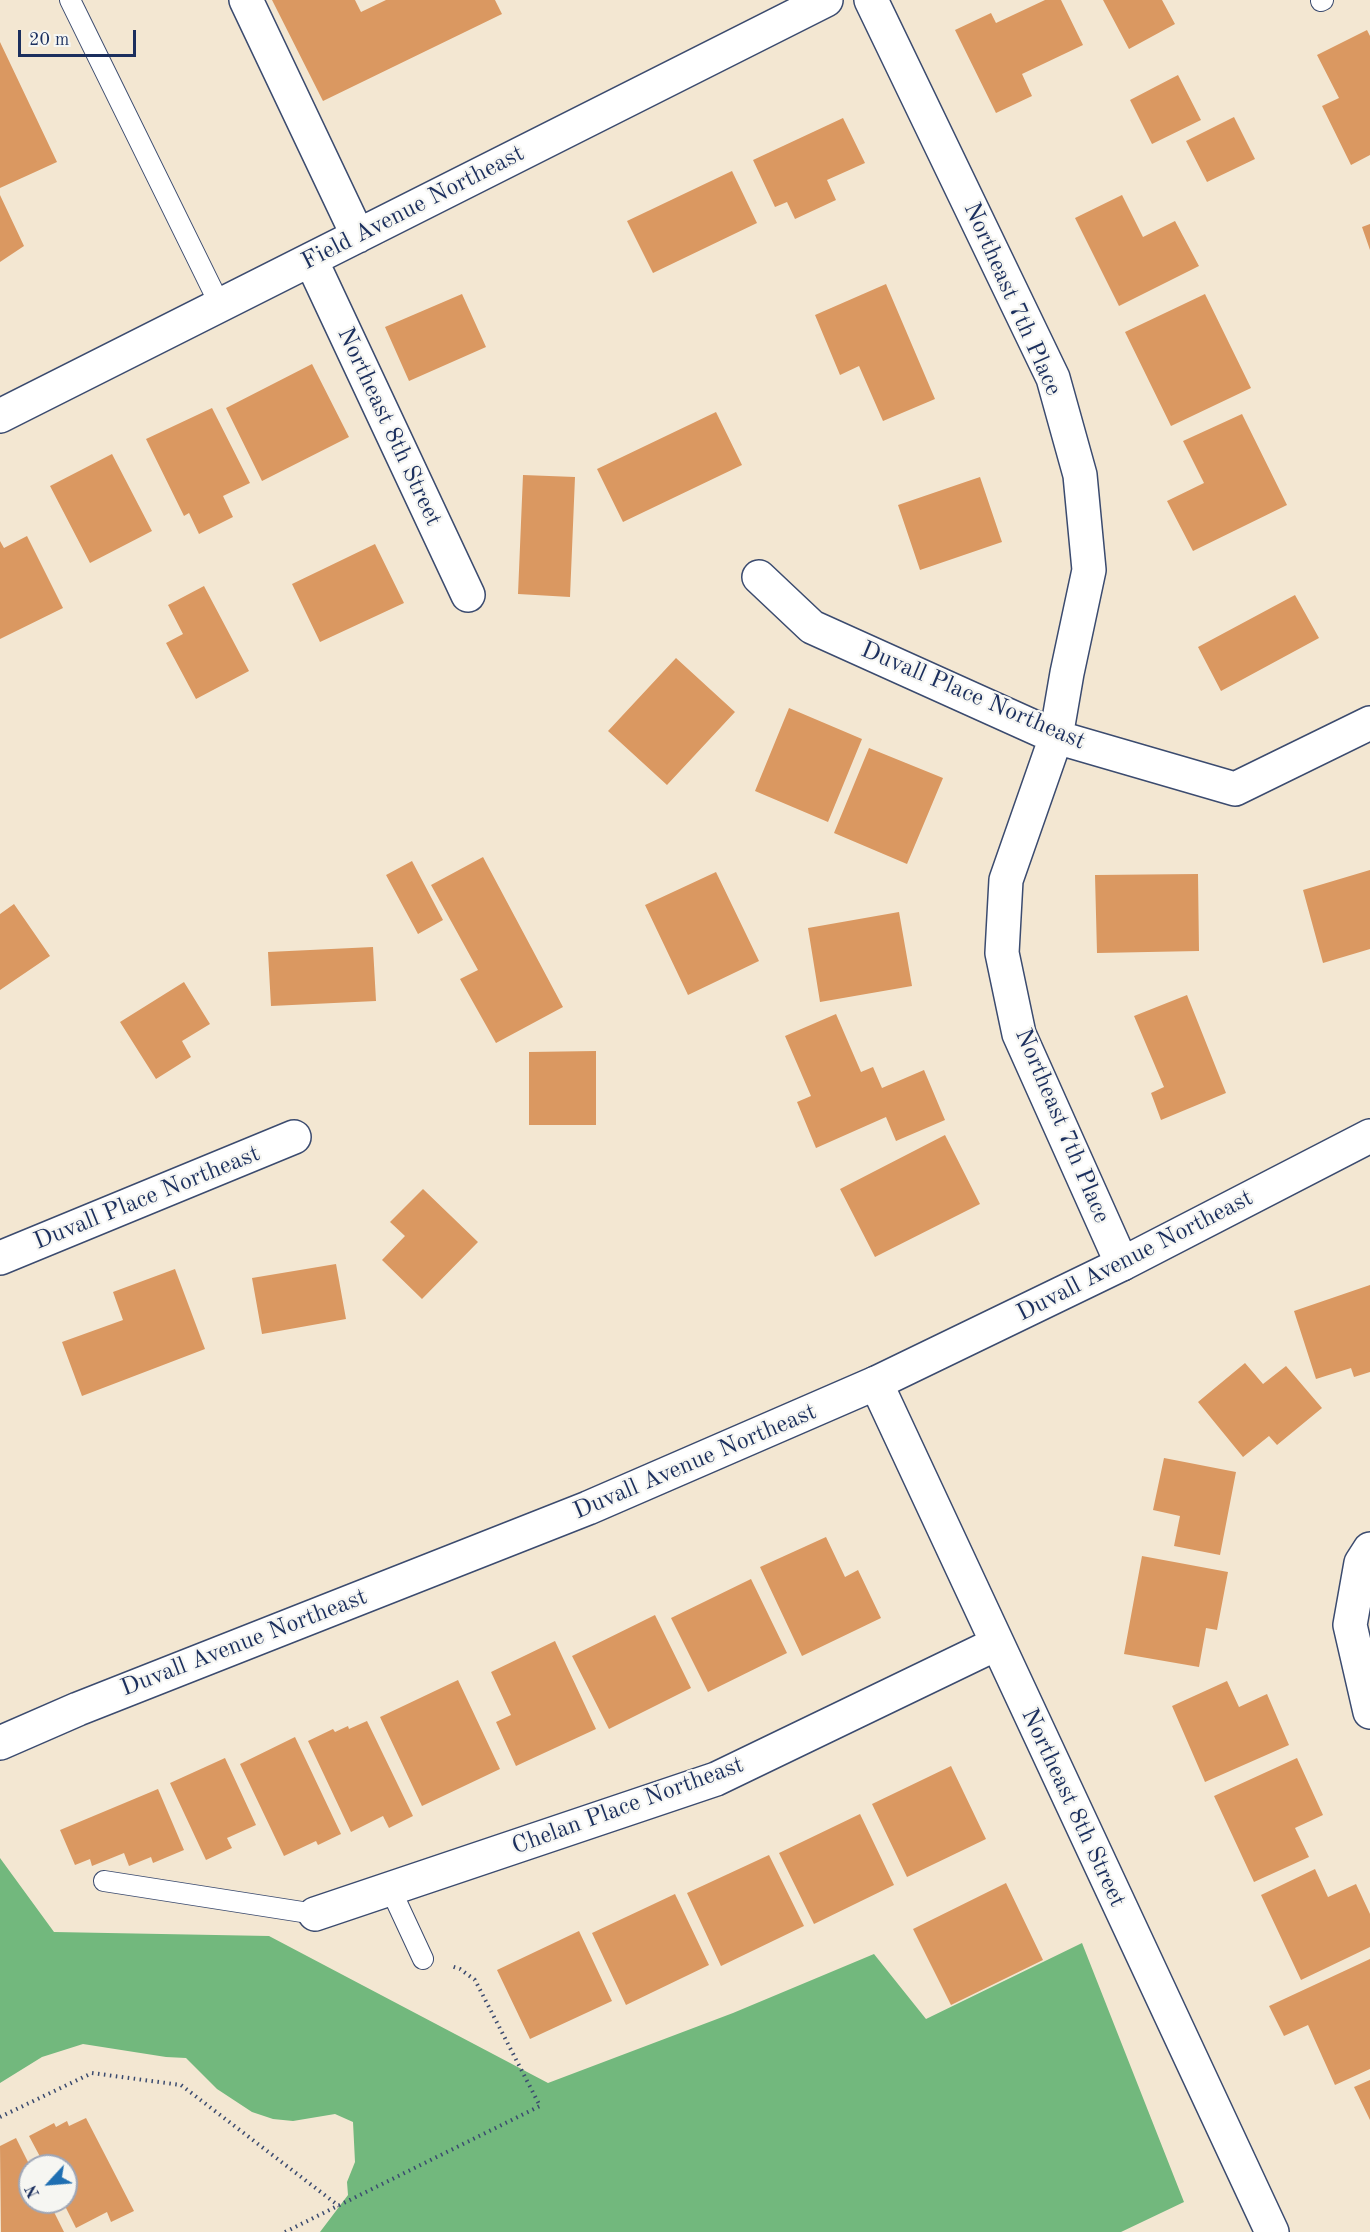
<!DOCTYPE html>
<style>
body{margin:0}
#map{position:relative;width:1370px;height:2232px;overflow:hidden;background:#f3e7d2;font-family:"Old Standard TT",serif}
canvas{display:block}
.north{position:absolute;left:18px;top:2154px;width:60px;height:60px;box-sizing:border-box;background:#f6f6f2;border:2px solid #9ea6b7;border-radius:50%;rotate:244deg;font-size:16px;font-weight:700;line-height:24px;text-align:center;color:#1b2f5e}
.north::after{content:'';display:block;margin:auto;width:21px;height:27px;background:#1f6fb2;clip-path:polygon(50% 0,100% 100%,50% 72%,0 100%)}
.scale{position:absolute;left:18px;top:30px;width:118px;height:27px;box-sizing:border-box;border:3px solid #1b2f5e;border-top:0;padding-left:8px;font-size:18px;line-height:21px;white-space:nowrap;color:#1b2f5e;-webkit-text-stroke:4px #f6f6f2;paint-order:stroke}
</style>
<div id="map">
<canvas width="1370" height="2232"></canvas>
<div class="north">N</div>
<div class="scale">20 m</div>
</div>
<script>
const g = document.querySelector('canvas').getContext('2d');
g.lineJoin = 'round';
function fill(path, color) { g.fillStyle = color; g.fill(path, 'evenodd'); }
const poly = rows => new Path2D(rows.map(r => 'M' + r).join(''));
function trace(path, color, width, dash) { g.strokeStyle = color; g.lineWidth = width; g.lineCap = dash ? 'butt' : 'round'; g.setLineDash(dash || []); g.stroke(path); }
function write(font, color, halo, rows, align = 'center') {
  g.font = font + ' "Old Standard TT",serif'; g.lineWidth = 4.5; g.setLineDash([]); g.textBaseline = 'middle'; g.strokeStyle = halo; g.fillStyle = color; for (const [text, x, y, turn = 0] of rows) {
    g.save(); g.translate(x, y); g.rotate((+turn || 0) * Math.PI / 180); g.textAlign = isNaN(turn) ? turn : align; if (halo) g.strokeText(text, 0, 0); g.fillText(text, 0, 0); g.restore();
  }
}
fill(poly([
 [0,1858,54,1932,269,1936,548,2083,733,2013,874,1954,926,2019,1082,1943,1184,2202,1121,2232,320,2232,348,2195,347,2182,355,2162,353,2122,335,2114,293,2121,273,2119,252,2112,217,2089,186,2058,166,2057,83,2044,42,2057,0,2083]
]), '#72b87d');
fill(poly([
 [272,0,355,0,361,12,386,0,495,0,502,14,323,101],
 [1045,0,1061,0,1083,45,1022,74,1032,96,996,113,955,30,991,13,996,23],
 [1103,0,1162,0,1175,24,1129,49],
 [1367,30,1370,36,1370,155,1351,165,1322,106,1339,98,1317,55],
 [0,42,57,162,0,188],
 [1178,75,1201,120,1152,144,1130,100],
 [1234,117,1255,159,1207,182,1186,141],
 [843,118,865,163,827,180,836,200,795,219,787,202,775,207,753,160],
 [732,171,757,223,653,273,627,221],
 [0,195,24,246,0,262],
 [1122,195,1143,237,1175,221,1199,266,1119,306,1075,218],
 [1370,224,1370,250,1362,227],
 [886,284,935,399,883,421,859,366,840,375,815,315],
 [462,294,486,347,409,381,385,327],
 [1205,294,1251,388,1171,426,1125,332],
 [312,364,349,437,262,481,226,408],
 [212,408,250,483,223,496,233,517,199,534,189,513,184,516,146,439],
 [716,412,742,465,623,522,597,469],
 [1242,414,1287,505,1193,551,1167,501,1204,483,1183,441],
 [112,454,152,531,90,563,50,486],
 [523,475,575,477,570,597,518,594],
 [980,477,1002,542,920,570,898,505],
 [27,536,63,608,0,639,0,541,4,548],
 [375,544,404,603,320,642,292,584],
 [204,586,249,671,196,699,166,643,183,634,168,605],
 [1295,595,1319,638,1221,691,1198,647],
 [676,658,735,712,667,785,608,731],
 [789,708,862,739,828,822,755,791],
 [869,748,943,778,907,864,834,833],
 [483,857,563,1007,496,1043,460,979,478,970,431,885],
 [412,861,443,920,418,934,386,875],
 [1370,870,1370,949,1323,963,1303,890],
 [716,872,759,961,688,995,645,905],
 [1198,874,1199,951,1097,953,1095,875],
 [14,904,50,956,0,990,0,914],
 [899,912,912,986,820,1002,808,928],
 [373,947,376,1001,271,1006,268,952],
 [184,982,210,1024,182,1041,191,1057,156,1079,120,1022],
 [1187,995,1226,1093,1161,1120,1151,1093,1164,1087,1134,1016],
 [836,1014,861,1072,873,1067,882,1088,924,1070,945,1120,896,1141,886,1117,816,1148,797,1102,811,1096,785,1036],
 [596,1051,596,1125,529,1125,529,1052],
 [945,1135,980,1204,875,1257,840,1189],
 [423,1189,478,1242,422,1299,382,1260,405,1236,390,1222],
 [336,1264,346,1319,262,1334,252,1278],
 [175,1269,205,1349,82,1396,62,1342,123,1320,113,1292],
 [1370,1285,1370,1372,1354,1377,1351,1368,1316,1379,1294,1311],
 [1245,1363,1263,1384,1286,1366,1322,1408,1277,1445,1269,1436,1243,1457,1198,1402],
 [1164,1458,1236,1472,1220,1555,1174,1546,1180,1516,1153,1510],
 [826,1537,845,1577,858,1570,881,1618,802,1656,760,1567],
 [1142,1556,1228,1572,1217,1630,1206,1628,1199,1667,1124,1654],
 [751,1579,787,1653,708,1692,671,1618],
 [655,1615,691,1688,609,1729,572,1656],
 [555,1641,596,1729,516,1766,496,1722,511,1715,491,1672],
 [458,1680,500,1769,422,1806,380,1717],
 [1227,1681,1239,1707,1267,1694,1289,1745,1205,1782,1172,1706],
 [367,1721,413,1816,389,1828,383,1816,351,1832,308,1741,333,1729,335,1732,348,1726,349,1729],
 [295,1737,341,1834,318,1845,316,1841,284,1856,240,1764],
 [225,1758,256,1825,227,1838,232,1848,206,1860,170,1783],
 [1297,1758,1323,1815,1295,1828,1309,1857,1254,1882,1214,1796],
 [951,1766,986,1839,907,1877,872,1804],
 [158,1789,184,1850,153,1863,151,1857,129,1866,124,1853,92,1866,90,1859,75,1865,60,1830],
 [860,1814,894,1885,814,1924,779,1853],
 [769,1855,804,1926,721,1966,687,1893],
 [1315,1869,1328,1897,1356,1884,1370,1914,1370,1947,1301,1980,1261,1895],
 [1006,1883,1043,1960,951,2005,913,1929],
 [675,1894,709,1965,626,2005,592,1933],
 [579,1931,612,2001,530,2039,497,1970],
 [1370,1959,1370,2069,1335,2085,1308,2025,1284,2036,1269,2006],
 [1370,2080,1370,2120,1354,2087],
 [86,2118,134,2211,111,2222,107,2212,76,2228,63,2202,66,2202,66,2166,45,2166,29,2136,54,2123,56,2127,67,2121,69,2126],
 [16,2138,30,2166,30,2202,49,2202,64,2232,1,2232,0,2146]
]), '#da9861');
const service = poly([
 [70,0,220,305],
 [1321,1,1323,0],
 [104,1881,315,1914],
 [390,1888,423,1959]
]);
const minor = poly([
 [246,0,358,236],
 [871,0,1053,378,1080,475,1089,570,1067,673,1056,737,1006,880,1002,953,1019,1034,1122,1264],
 [311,260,468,595],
 [0,416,826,0],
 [759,577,812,627,1056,737,1235,789,1370,723],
 [0,1258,294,1137],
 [876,1383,1272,2232],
 [1370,1549,1361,1563,1350,1625,1370,1712],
 [315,1914,716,1779,996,1644]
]);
const secondary = poly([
 [0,1743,78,1709,588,1508,876,1383,1122,1264,1370,1136]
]);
trace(service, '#3b4b6f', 22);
trace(minor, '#3b4b6f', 36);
trace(secondary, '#3b4b6f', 36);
trace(poly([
 [0,2117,92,2073,181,2085,339,2206],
 [285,2232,540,2106,475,1980,460,1969,451,1966]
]), '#3b4b6f', 4, [1.5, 4.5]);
trace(service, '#fff', 20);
trace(minor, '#fff', 33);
trace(secondary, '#fff', 33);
write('24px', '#1b2f5e', '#f6f6f2', [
 ["Field Avenue Northeast",413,208,-27],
 ["Northeast 7th Place",1012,299,66],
 ["Northeast 8th Street",389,427,65],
 ["Duvall Place Northeast",973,696,23],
 ["Northeast 7th Place",1062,1126,67],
 ["Duvall Place Northeast",147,1198,-22],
 ["Duvall Avenue Northeast",1135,1256,-27],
 ["Duvall Avenue Northeast",695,1462,-23],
 ["Duvall Avenue Northeast",244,1643,-21],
 ["Chelan Place Northeast",628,1806,-20],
 ["Northeast 8th Street",1073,1808,65]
]);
</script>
